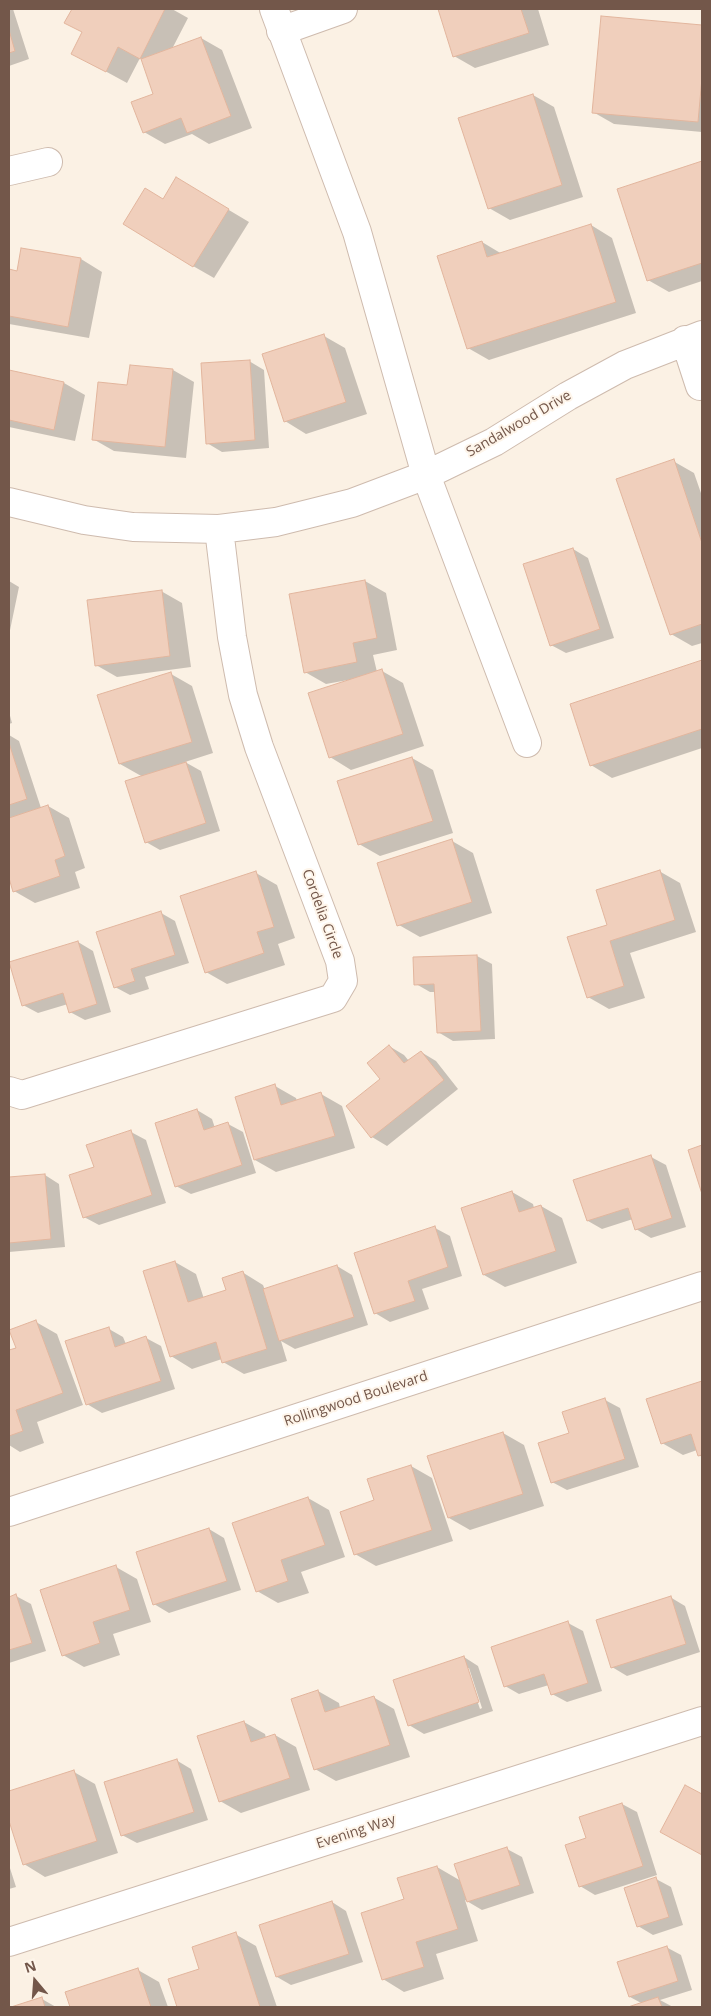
<!DOCTYPE html>
<style>
body{margin:0}
#map{position:relative;width:711px;height:2016px;overflow:hidden;background:#fbf1e4;font-family:"Open Sans",sans-serif}
canvas{display:block}
.frame{position:absolute;inset:0;border:10px solid #73574a;pointer-events:none}
.north{position:absolute;left:10px;top:1956px;width:50px;height:50px;-webkit-text-stroke:4px #fef5ea;paint-order:stroke;rotate:342deg;font-size:14px;font-weight:700;line-height:20px;text-align:center;color:#73574a}
.north::after{content:'';display:block;margin:auto;width:18px;height:22px;background:#73574a;clip-path:polygon(50% 0,100% 100%,50% 72%,0 100%)}
</style>
<div id="map">
<canvas width="711" height="2016"></canvas>
<div class="frame"></div>
<div class="north">N</div>
</div>
<script>
const g = document.querySelector('canvas').getContext('2d');
g.lineJoin = 'round';
function fill(path, color) { g.fillStyle = color; g.fill(path, 'evenodd'); }
const poly = rows => new Path2D(rows.map(r => 'M' + r).join(''));
function trace(path, color, width, dash) { g.strokeStyle = color; g.lineWidth = width; g.lineCap = dash ? 'butt' : 'round'; g.setLineDash(dash || []); g.stroke(path); }
function write(font, color, halo, rows, align = 'center') {
  g.font = font + ' "Open Sans",sans-serif'; g.lineWidth = 4; g.setLineDash([]); g.textBaseline = 'middle'; g.strokeStyle = halo; g.fillStyle = color; for (const [text, x, y, turn = 0] of rows) {
    g.save(); g.translate(x, y); g.rotate((+turn || 0) * Math.PI / 180); g.textAlign = isNaN(turn) ? turn : align; if (halo) g.strokeText(text, 0, 0); g.fillText(text, 0, 0); g.restore();
  }
}
fill(poly([
 [9,9,13,9,29,59,9,66],
 [73,9,172,9,188,18,172,49,201,38,222,50,252,128,209,144,192,134,165,144,144,132,155,94,142,60,140,58,127,83,72,53,83,32,66,23],
 [439,9,538,9,549,45,475,68,454,56],
 [602,18,702,26,702,132,614,124,593,112],
 [533,95,554,107,583,197,510,220,489,208],
 [702,162,702,281,669,292,648,280,618,190],
 [197,191,249,222,214,278,193,266,163,201],
 [591,225,612,238,636,313,489,360,468,348,482,242,502,254],
 [81,259,102,272,89,338,9,324,9,271,18,272],
 [324,336,345,348,367,414,306,434,285,421],
 [249,361,264,370,269,448,222,452,207,443],
 [173,370,194,382,186,458,114,451,93,439],
 [9,371,64,383,85,395,75,441,9,427],
 [673,461,694,473,702,496,702,643,692,646,671,634],
 [573,549,588,558,614,638,566,653,551,645],
 [9,581,19,587,9,635],
 [365,581,386,593,397,650,373,655,377,672,382,671,403,683,424,746,351,770,330,757,348,680,326,684,305,672],
 [161,591,182,603,191,667,117,677,96,665],
 [702,661,702,748,612,778,591,765,571,705],
 [171,674,192,686,213,753,185,762,201,771,220,831,160,850,146,842,143,777,120,764],
 [9,712,12,723,9,724],
 [9,735,19,741,41,808,48,806,69,818,85,868,75,872,80,888,35,903,14,891,9,874],
 [412,758,433,770,453,833,380,856,359,844],
 [452,841,473,853,492,913,420,937,399,925],
 [659,871,680,883,696,932,630,953,645,998,609,1009,588,997,609,926],
 [256,873,277,885,295,938,278,944,285,965,227,984,206,972],
 [161,913,175,921,189,963,145,977,149,989,130,995,115,987],
 [78,942,93,951,111,1012,85,1020,70,1012,68,1004,38,1013,23,1005],
 [477,956,492,964,495,1039,453,1041,438,1032,436,992,430,992,416,984,415,959],
 [389,1046,404,1055,409,1061,421,1052,436,1061,458,1089,387,1146,372,1137],
 [275,1086,296,1098,297,1101,321,1094,342,1106,355,1148,276,1172,255,1160],
 [197,1110,212,1119,215,1128,228,1124,243,1132,256,1173,191,1194,176,1186],
 [131,1132,146,1140,166,1203,99,1225,84,1217,95,1168],
 [651,1157,666,1165,686,1227,651,1238,636,1229,633,1219,602,1229,588,1221],
 [45,1175,59,1184,65,1247,9,1252,9,1197],
 [512,1192,533,1204,534,1208,541,1206,562,1218,577,1263,505,1287,484,1275],
 [435,1228,450,1236,462,1276,422,1289,429,1309,390,1322,375,1313],
 [175,1262,196,1274,204,1299,228,1291,242,1272,263,1285,265,1290,337,1266,352,1275,368,1325,295,1349,281,1341,287,1361,244,1374,223,1362,222,1359,192,1369,171,1356],
 [36,1322,57,1334,83,1405,37,1422,44,1443,20,1452,9,1445,9,1351,17,1348],
 [109,1329,123,1337,126,1344,146,1338,161,1346,175,1389,102,1413,87,1404],
 [702,1382,702,1457,699,1455,697,1450,683,1455,662,1443,648,1400],
 [605,1400,620,1408,639,1467,567,1490,552,1482,570,1433],
 [503,1433,524,1445,544,1506,470,1530,449,1518],
 [411,1466,432,1478,453,1541,376,1566,355,1554,375,1501],
 [308,1498,329,1510,345,1557,301,1572,309,1593,278,1603,257,1591],
 [209,1529,224,1538,241,1590,169,1613,154,1604],
 [116,1567,137,1579,151,1622,113,1634,120,1655,84,1667,63,1655],
 [16,1596,31,1604,46,1651,9,1663,9,1598],
 [670,1597,685,1606,700,1652,627,1676,612,1667],
 [568,1623,583,1631,602,1691,567,1702,552,1694,549,1685,519,1694,505,1686],
 [464,1657,478,1666,493,1711,424,1734,409,1725],
 [466,1668,469,1668,482,1708,480,1709],
 [318,1691,339,1703,340,1708,373,1697,394,1709,410,1757,336,1781,315,1769],
 [244,1722,265,1734,266,1738,275,1735,296,1747,310,1790,241,1813,220,1801],
 [176,1760,191,1769,208,1820,137,1843,122,1835],
 [74,1772,95,1784,118,1853,45,1877,24,1864,9,1817,9,1793],
 [686,1787,702,1796,702,1854,676,1840],
 [622,1804,637,1812,657,1875,595,1895,580,1886,587,1839],
 [507,1849,522,1857,534,1893,482,1910,465,1900,478,1941,436,1954,444,1979,404,1992,383,1979,406,1900,437,1867,461,1881],
 [9,1865,16,1887,9,1889],
 [656,1879,671,1887,683,1925,653,1935,638,1926],
 [332,1902,346,1911,363,1962,291,1985,277,1977],
 [235,1934,256,1946,277,2007,178,2007,169,1980,201,1970],
 [666,1947,681,1955,692,1990,660,2000,673,2007,632,2007,643,2004,630,1997],
 [138,1970,159,1982,168,2007,71,2007,67,1993],
 [42,1999,56,2007,15,2007]
]), '#0003');
const building = poly([
 [72,9,165,9,140,59,118,47,106,72,71,54,82,32,64,23,72,9],
 [438,9,521,9,529,33,453,57,438,9],
 [601,16,702,25,702,78,698,122,592,113,601,16],
 [9,30,15,51,9,53,9,30],
 [201,37,231,116,187,133,181,118,143,133,131,102,153,94,141,59,201,37],
 [533,94,562,185,488,209,458,118,533,94],
 [702,161,702,263,647,281,617,189,702,161],
 [176,177,229,209,193,267,123,224,145,188,163,199,176,177],
 [591,224,616,302,467,349,437,256,482,241,487,257,591,224],
 [21,248,81,258,68,327,9,316,9,269,17,271,21,248],
 [324,334,346,402,284,422,262,354,324,334],
 [250,360,255,440,206,444,201,363,250,360],
 [130,365,173,369,165,447,92,440,98,382,127,385,130,365],
 [9,370,64,382,54,430,9,420,9,370],
 [674,459,702,543,702,624,670,635,616,479,674,459],
 [573,548,600,629,550,646,523,564,573,548],
 [365,580,377,638,353,643,357,662,304,673,289,594,365,580],
 [162,590,170,656,95,666,87,600,162,590],
 [702,660,702,729,590,766,570,704,702,660],
 [382,669,403,734,329,758,308,693,382,669],
 [171,672,192,742,119,764,97,695,171,672],
 [9,743,27,799,9,805,9,743],
 [412,757,433,821,358,845,337,781,412,757],
 [186,762,206,823,145,843,125,781,186,762],
 [48,805,65,856,55,860,60,876,13,892,9,878,9,818,48,805],
 [452,839,472,902,397,926,377,863,452,839],
 [660,870,675,920,610,941,624,986,587,998,567,937,607,925,596,890,660,870],
 [256,871,274,927,257,932,264,953,205,973,180,896,256,871],
 [161,911,175,955,131,969,135,981,114,988,96,932,161,911],
 [78,941,97,1004,69,1013,63,993,22,1006,9,962,78,941],
 [477,955,481,1031,437,1033,434,984,414,985,413,957,477,955],
 [389,1045,404,1063,421,1051,444,1080,371,1138,346,1106,380,1079,367,1063,389,1045],
 [275,1084,281,1105,321,1092,335,1136,254,1160,235,1097,275,1084],
 [197,1109,204,1130,228,1122,242,1165,175,1187,155,1123,197,1109],
 [131,1130,152,1195,83,1218,69,1175,94,1167,86,1145,131,1130],
 [702,1145,702,1194,688,1150,702,1145],
 [651,1155,672,1218,635,1230,628,1208,587,1221,573,1180,651,1155],
 [45,1174,51,1239,9,1243,9,1177,45,1174],
 [512,1191,519,1212,541,1205,556,1251,483,1275,461,1208,512,1191],
 [435,1226,448,1267,408,1281,415,1301,374,1314,354,1253,435,1226],
 [175,1261,188,1302,226,1290,222,1278,243,1271,267,1349,222,1363,216,1342,170,1357,143,1271,175,1261],
 [337,1265,354,1317,279,1341,263,1289,337,1265],
 [36,1320,63,1393,16,1410,23,1431,9,1436,9,1350,16,1348,9,1330,36,1320],
 [109,1327,115,1347,146,1336,161,1381,86,1405,65,1341,109,1327],
 [702,1381,702,1455,698,1456,691,1434,661,1444,646,1399,702,1381],
 [605,1398,625,1459,551,1483,538,1443,569,1433,562,1412,605,1398],
 [503,1432,523,1494,448,1518,427,1456,503,1432],
 [411,1465,432,1530,354,1555,340,1512,374,1500,367,1479,411,1465],
 [308,1497,325,1545,281,1560,288,1581,256,1592,232,1523,308,1497],
 [209,1528,227,1581,153,1605,136,1552,209,1528],
 [116,1565,130,1610,93,1622,100,1643,62,1656,40,1590,116,1565],
 [16,1594,32,1643,9,1650,9,1597,16,1594],
 [671,1596,686,1644,611,1668,596,1620,671,1596],
 [568,1621,588,1683,551,1695,544,1674,504,1687,491,1647,568,1621],
 [464,1656,479,1702,408,1726,393,1680,464,1656],
 [318,1690,325,1712,374,1696,390,1745,314,1770,291,1699,318,1690],
 [244,1721,251,1742,275,1734,290,1778,219,1802,197,1736,244,1721],
 [177,1759,194,1812,121,1836,104,1782,177,1759],
 [74,1770,97,1841,23,1865,9,1821,9,1791,74,1770],
 [685,1785,702,1794,702,1855,660,1832,685,1785],
 [622,1803,643,1866,579,1887,565,1845,586,1838,579,1817,622,1803],
 [507,1847,520,1885,467,1902,454,1864,507,1847],
 [437,1866,458,1929,416,1942,424,1967,382,1980,361,1913,404,1899,397,1878,437,1866],
 [656,1877,669,1917,637,1927,624,1888,656,1877],
 [332,1901,349,1954,276,1977,259,1925,332,1901],
 [236,1932,260,2007,177,2007,168,1979,199,1969,192,1947,236,1932],
 [667,1946,678,1981,629,1997,617,1962,667,1946],
 [138,1968,151,2007,70,2007,65,1992,138,1968],
 [42,1997,45,2007,11,2007,42,1997],
 [658,1997,662,2007,628,2007,658,1997]
]);
fill(building, '#f0cfbc');
trace(building, '#e2b59d', 1);
const minor = poly([
 [274,9,357,232,426,475,527,743],
 [281,31,343,9],
 [9,171,48,162],
 [685,340,700,386],
 [9,502,84,520,133,527,219,529,276,522,352,503,426,475,494,442,568,396,625,365,702,335],
 [9,1091,22,1095,333,998,343,981,340,961,259,747,243,695,232,637,219,529],
 [9,1512,702,1286],
 [9,1942,702,1721]
]);
trace(minor, '#cebbae', 30);
trace(minor, '#fff', 28);
write('14px', '#73574a', '#fef5ea', [
 ["Sandalwood Drive",519,424,-30],
 ["Cordelia Circle",322,914,70],
 ["Rollingwood Boulevard",356,1399,-18],
 ["Evening Way",356,1832,-18]
]);
</script>
